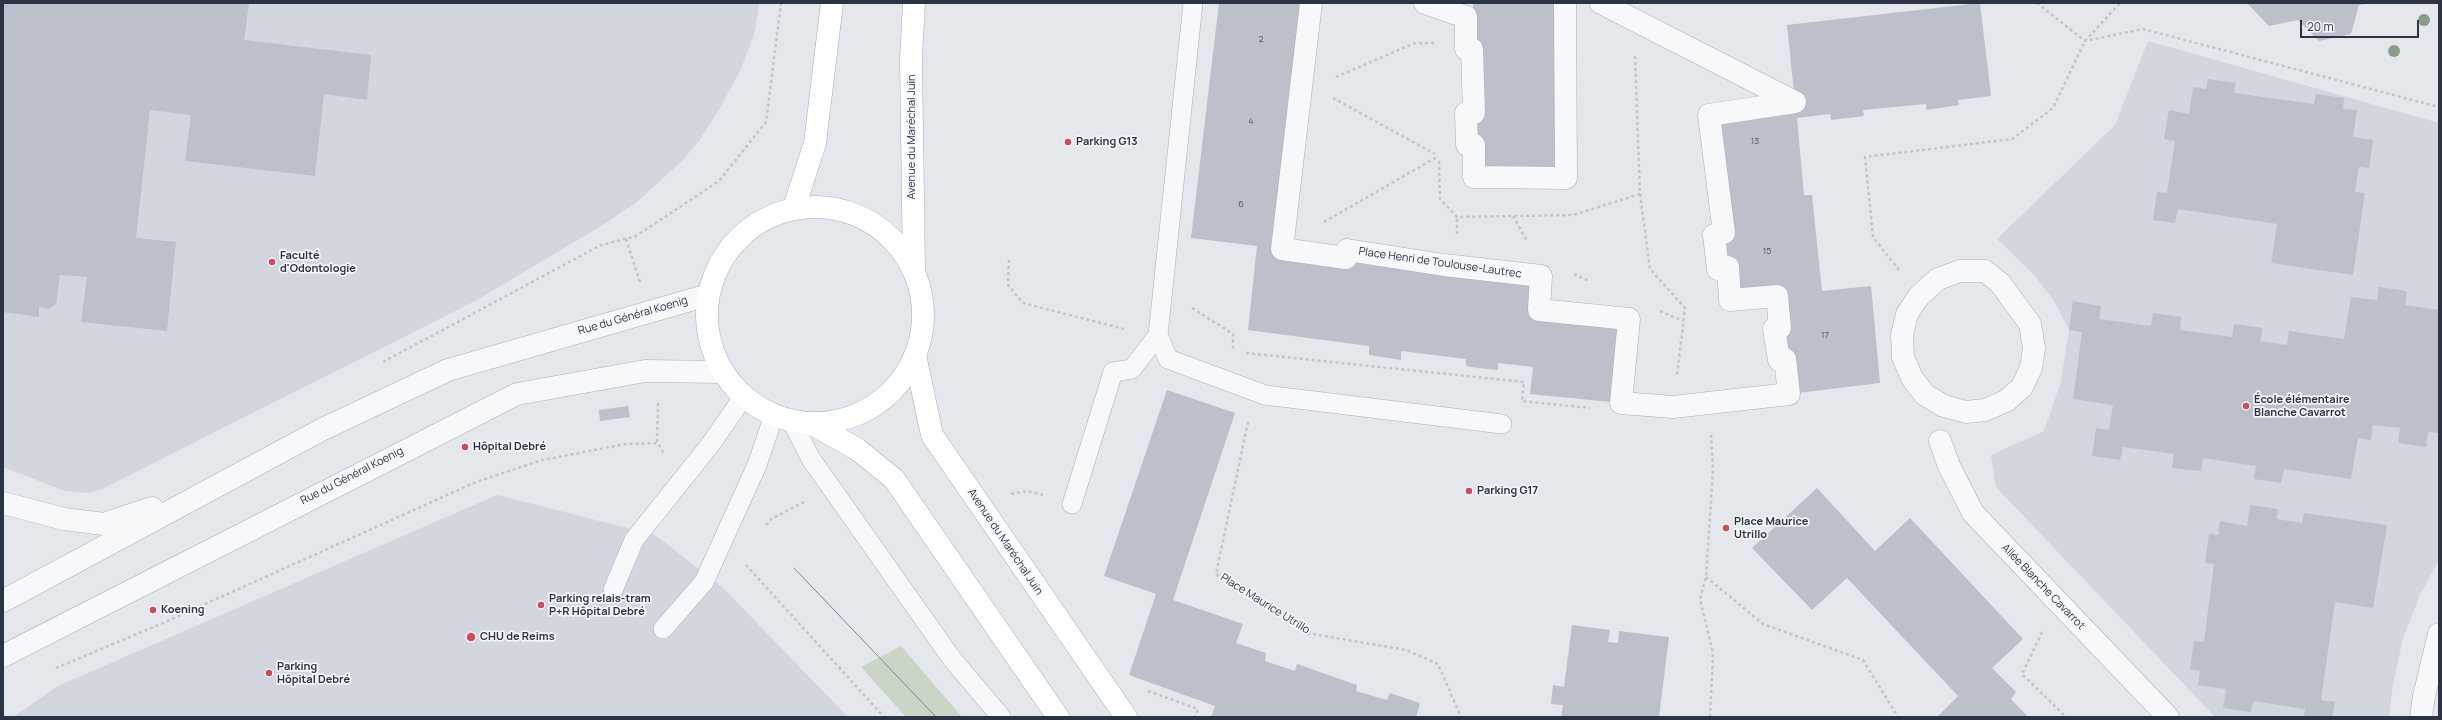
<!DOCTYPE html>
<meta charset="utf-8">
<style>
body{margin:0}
#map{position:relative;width:2442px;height:720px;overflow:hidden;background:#e4e7ec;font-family:Manrope,sans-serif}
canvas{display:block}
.frame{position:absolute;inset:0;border:4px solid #2b3445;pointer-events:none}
.scale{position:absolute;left:2300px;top:20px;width:119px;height:18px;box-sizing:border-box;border:2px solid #2b3445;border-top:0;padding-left:5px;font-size:12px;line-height:14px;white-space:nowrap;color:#2b3445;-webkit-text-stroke:3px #f4f6f9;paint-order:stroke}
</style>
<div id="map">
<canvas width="2442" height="720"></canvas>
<div class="frame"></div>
<div class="scale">20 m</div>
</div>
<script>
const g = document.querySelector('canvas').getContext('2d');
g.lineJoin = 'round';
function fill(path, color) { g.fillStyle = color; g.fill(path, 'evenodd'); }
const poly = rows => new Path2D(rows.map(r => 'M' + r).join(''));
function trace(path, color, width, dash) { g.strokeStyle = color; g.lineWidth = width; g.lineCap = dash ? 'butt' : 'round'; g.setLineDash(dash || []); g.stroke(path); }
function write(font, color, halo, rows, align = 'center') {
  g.font = font + ' Manrope,sans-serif'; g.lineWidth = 3.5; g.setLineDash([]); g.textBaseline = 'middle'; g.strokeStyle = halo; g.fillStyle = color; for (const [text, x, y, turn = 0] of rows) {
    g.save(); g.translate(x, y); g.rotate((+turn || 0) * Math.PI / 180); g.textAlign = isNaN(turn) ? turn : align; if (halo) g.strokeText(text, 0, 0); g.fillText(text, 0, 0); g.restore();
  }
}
fill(poly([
 [3,3,759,3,755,31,741,69,720,108,699,141,682,161,638,201,606,223,477,300,100,490,86,493,65,491,3,467],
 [2148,41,2439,123,2439,560,2420,595,2403,638,2393,684,2389,717,2215,717,1996,487,1991,455,2044,431,2061,382,2069,330,2054,301,2035,276,1997,239,2115,125],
 [497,495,655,535,722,587,848,717,13,717,58,686]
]), '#d2d6de');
fill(poly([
 [901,646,962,717,906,717,861,667]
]), '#c9d6c5');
fill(poly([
 [3,3,249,3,244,40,371,55,367,100,324,94,315,176,185,161,191,115,150,110,136,238,176,242,167,331,81,322,87,277,60,275,56,304,49,309,39,307,39,317,3,312],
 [1219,3,1311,3,1282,249,1541,276,1539,310,1629,319,1621,403,1530,394,1533,367,1498,363,1498,370,1478,368,1466,366,1466,359,1401,351,1401,360,1369,355,1369,346,1248,330,1257,246,1191,238],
 [1473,3,1565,3,1566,178,1474,177],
 [1980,3,1991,96,1958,100,1959,105,1926,110,1926,104,1863,110,1864,116,1831,120,1830,114,1797,118,1804,195,1812,195,1822,291,1871,286,1880,383,1789,394,1777,295,1730,300,1709,115,1795,102,1787,25],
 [2247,3,2366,3,2366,4,2359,5,2351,34,2319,41,2298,20,2269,26],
 [2208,79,2236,83,2234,93,2314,104,2316,94,2344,98,2343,109,2357,110,2353,137,2373,140,2369,168,2359,167,2355,192,2365,193,2353,275,2271,263,2277,224,2178,209,2175,223,2153,220,2157,192,2167,193,2175,141,2164,139,2169,110,2189,114,2193,87,2206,89],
 [2379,287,2407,291,2405,305,2439,310,2439,433,2428,432,2426,447,2398,443,2400,428,2373,425,2371,440,2358,438,2351,479,2284,469,2281,483,2254,479,2256,466,2203,458,2201,471,2172,468,2174,454,2123,447,2120,460,2092,456,2096,428,2109,430,2113,405,2073,399,2082,332,2069,330,2073,301,2101,306,2099,319,2151,326,2153,313,2181,317,2180,330,2232,337,2234,324,2263,328,2260,341,2287,345,2289,331,2344,339,2351,297,2377,300],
 [1167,390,1235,413,1173,600,1243,624,1236,643,1266,653,1265,661,1295,671,1297,664,1357,685,1356,691,1387,700,1390,693,1420,703,1416,717,1211,717,1215,706,1129,675,1156,594,1104,576],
 [628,406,630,417,600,421,599,410],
 [1817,488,1875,551,1910,518,2023,639,1992,668,2016,692,2011,699,2028,717,1937,717,1958,696,1847,578,1812,610,1752,548],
 [2250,505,2278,509,2277,519,2302,523,2304,513,2387,525,2373,608,2335,602,2321,700,2335,702,2332,717,2304,717,2305,709,2253,701,2251,712,2223,708,2226,689,2198,685,2200,671,2190,669,2194,641,2204,642,2214,564,2205,563,2209,534,2218,535,2220,521,2247,526],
 [1572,625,1610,630,1608,642,1618,643,1619,631,1669,637,1659,717,1561,717,1563,705,1551,704,1552,694,1553,685,1564,687]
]), '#bbc0ca');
const service = poly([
 [1158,335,1168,359,1265,395,1502,424],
 [791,420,811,459,952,659,1001,717],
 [1072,504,1113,372,1132,369,1158,335,1193,3],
 [613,590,634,540,710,445,744,396],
 [663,629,704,582,757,465,774,415]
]);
const pedestrian = poly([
 [1311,3,1282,249,1346,258,1347,250,1444,265,1541,276,1539,310,1629,319,1621,403,1673,407,1789,394,1785,359,1779,360,1774,329,1780,328,1777,296,1730,300,1728,267,1718,269,1714,235,1724,233,1709,115,1795,102,1601,3],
 [1425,3,1466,17,1466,49,1472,49,1474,113,1466,113,1467,145,1474,145,1474,177,1566,178,1565,3]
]);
const minor = poly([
 [1960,271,1985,271,2000,283,2030,324,2034,348,2031,368,2022,387,2006,401,1985,410,1966,412,1944,406,1925,395,1912,378,1903,357,1902,335,1907,314,1919,296,1938,279,1960,271],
 [1940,441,1949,466,1973,513,2168,717],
 [3,503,64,519,104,524,152,508],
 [3,601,323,429,448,370,708,295],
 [3,656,517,394,645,371,723,372],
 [2421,717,2424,696,2439,634]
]);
const secondary = poly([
 [914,3,911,58,914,271],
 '707 315a108 108 0 1 1 216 0a108 108 0 1 1-216 0Z',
 [794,208,815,143,832,3],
 [915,355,932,435,1126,717],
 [810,423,857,449,894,479,1058,717]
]);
trace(service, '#a9aeb7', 20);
trace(pedestrian, '#a9aeb7', 23);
trace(minor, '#a9aeb7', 23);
trace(secondary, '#a9aeb7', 23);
trace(poly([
 [2037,3,2085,41,2143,29,2439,107],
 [1635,56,1640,194,1650,269,1685,308,1677,375],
 [1336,77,1415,43,1434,43],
 [1333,98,1435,154],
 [1439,161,1440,199,1457,217,1573,215,1640,194],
 [1513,216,1527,241],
 [1324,222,1437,157],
 [1457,234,1457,217],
 [626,239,640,282],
 [1009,260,1008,285,1023,303,1124,329],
 [1899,270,1873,237,1865,157,2012,139,2053,108,2085,41,2120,3],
 [1574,274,1589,281],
 [1192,308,1233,334,1233,350],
 [1660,311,1683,321],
 [1246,353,1524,382,1522,401,1590,408],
 [383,362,601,245,636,236,719,181,766,122,781,3],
 [658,403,657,441,664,454],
 [1248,422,1216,574,1307,633,1406,650,1438,664,1461,717],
 [1011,494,1027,491,1043,495],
 [766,525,771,519,804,502],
 [746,565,884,717],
 [1706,577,1763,624,1863,660,1898,717],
 [2042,632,2022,674,2066,717],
 [56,668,163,623,476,482,542,460,626,444,658,443],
 [1148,691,1198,709,1195,717],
 [1710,717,1713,653,1700,599,1706,577,1713,470,1711,434]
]), '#c2c5cb', 2.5, [3, 3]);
trace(service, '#f7f8fa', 19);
trace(pedestrian, '#f7f8fa', 22);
trace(minor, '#f7f8fa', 22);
trace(secondary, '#fff', 22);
trace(poly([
 [794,568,936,717]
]), '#7d8696', 1);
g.fillStyle = '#899d89';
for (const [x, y] of [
 [2424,20],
 [2394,51]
]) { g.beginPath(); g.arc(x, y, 6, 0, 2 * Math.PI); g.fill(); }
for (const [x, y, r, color] of [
 [1068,142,4,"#d1495b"],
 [272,262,4,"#d1495b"],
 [2246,406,4,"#d1495b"],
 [465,447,4,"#d1495b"],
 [1469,491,4,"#d1495b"],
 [1726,528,4,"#d1495b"],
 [541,605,4,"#d1495b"],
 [153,610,4,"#d1495b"],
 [471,637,5,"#d1495b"],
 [269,673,4,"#d1495b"]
]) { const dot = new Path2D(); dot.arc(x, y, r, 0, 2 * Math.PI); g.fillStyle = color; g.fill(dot); trace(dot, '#f4f6f9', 1.5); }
write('9px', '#4f5766', null, [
 ["2",1261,39],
 ["4",1251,121],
 ["13",1755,141],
 ["6",1241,204],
 ["15",1767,251],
 ["17",1825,335]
]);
write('11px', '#2b3445', '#f4f6f9', [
 ["Avenue du Maréchal Juin",912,137,-90],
 ["Place Henri de Toulouse-Lautrec",1440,263,8],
 ["Rue du Général Koenig",633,316,-16],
 ["Rue du Général Koenig",352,476,-27],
 ["Avenue du Maréchal Juin",1005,542,56],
 ["Allée Blanche Cavarrot",2043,587,46],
 ["Place Maurice Utrillo",1265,604,32]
]);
write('bold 11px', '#2b3445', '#f4f6f9', [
 ["Parking G13",1076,142],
 ["Faculté",280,256],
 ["d'Odontologie",280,269],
 ["École élémentaire",2254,400],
 ["Blanche Cavarrot",2254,413],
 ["Hôpital Debré",473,447],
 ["Parking G17",1477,491],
 ["Place Maurice",1734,522],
 ["Utrillo",1734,535],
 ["Parking relais-tram",549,599],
 ["P+R Hôpital Debré",549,612],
 ["Koening",161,610],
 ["CHU de Reims",480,637],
 ["Parking",277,667],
 ["Hôpital Debré",277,680]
], 'left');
</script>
